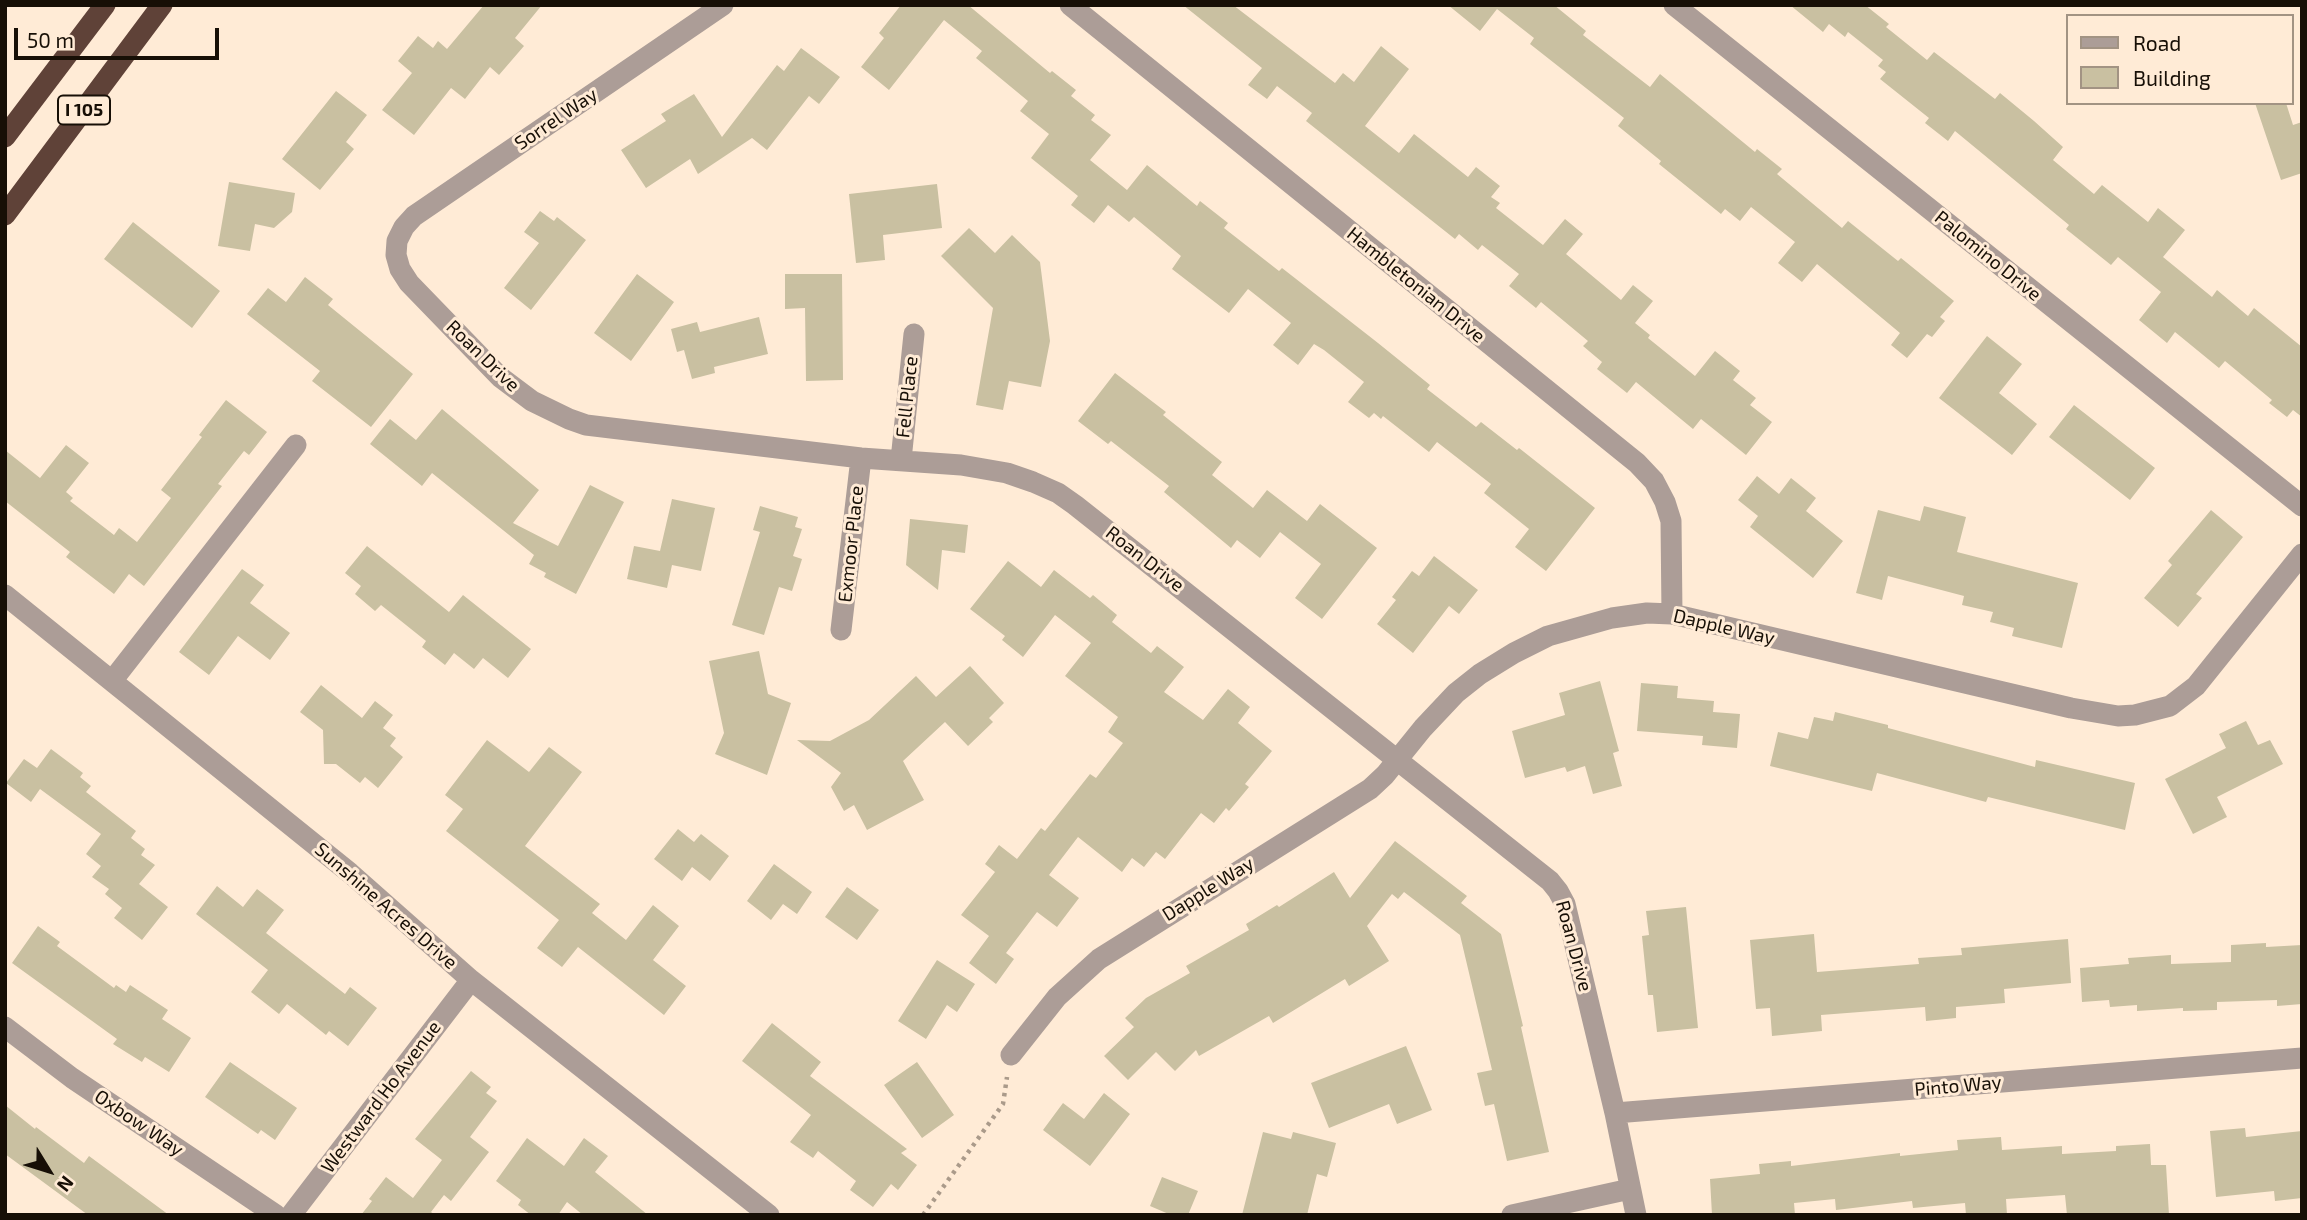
<!DOCTYPE html>
<style>
body{margin:0}
#map{position:relative;width:2307px;height:1220px;overflow:hidden;background:#ffebd6;font-family:"Exo 2",sans-serif}
canvas{display:block}
.frame{position:absolute;inset:0;border:7px solid #170f06;pointer-events:none}
.legend{position:absolute;left:2066px;top:14px;width:228px;height:91px;box-sizing:border-box;background:#ffebd6;border:2px solid #a29383;margin:0;padding:9px 12px;list-style:none;font-size:21px;color:#170f06}
.legend li{display:flex;align-items:center;gap:14px;height:35px}
.legend b{width:35px;border:2px solid #a29383}
.north{position:absolute;left:14px;top:1136px;width:70px;height:70px;-webkit-text-stroke:5px #ffebd6;paint-order:stroke;rotate:128deg;font-size:19px;font-weight:700;line-height:28px;text-align:center;color:#170f06}
.north::after{content:'';display:block;margin:auto;width:24px;height:32px;background:#170f06;clip-path:polygon(50% 0,100% 100%,50% 72%,0 100%)}
.scale{position:absolute;left:14px;top:28px;width:205px;height:32px;box-sizing:border-box;border:4px solid #170f06;border-top:0;padding-left:9px;font-size:21px;line-height:24px;white-space:nowrap;color:#170f06;-webkit-text-stroke:5px #ffebd6;paint-order:stroke}
</style>
<div id="map">
<canvas width="2307" height="1220"></canvas>
<div class="frame"></div>
<ul class="legend">
<li><b style="height:9px;background:#ac9d97"></b>Road</li>
<li><b style="height:19px;background:#c9c0a1"></b>Building</li>
</ul>
<div class="north">N</div>
<div class="scale">50 m</div>
</div>
<script>
const g = document.querySelector('canvas').getContext('2d');
g.lineJoin = 'round';
function fill(path, color) { g.fillStyle = color; g.fill(path, 'evenodd'); }
const poly = rows => new Path2D(rows.map(r => 'M' + r).join(''));
function trace(path, color, width, dash) { g.strokeStyle = color; g.lineWidth = width; g.lineCap = dash ? 'butt' : 'round'; g.setLineDash(dash || []); g.stroke(path); }
function write(font, color, halo, rows, align = 'center') {
  g.font = font + ' "Exo 2",sans-serif'; g.lineWidth = 6; g.setLineDash([]); g.textBaseline = 'middle'; g.strokeStyle = halo; g.fillStyle = color; for (const [text, x, y, turn = 0] of rows) {
    g.save(); g.translate(x, y); g.rotate((+turn || 0) * Math.PI / 180); g.textAlign = isNaN(turn) ? turn : align; if (halo) g.strokeText(text, 0, 0); g.fillText(text, 0, 0); g.restore();
  }
}
fill(poly([
 [484,5,542,5,515,38,524,46,499,75,490,67,465,99,451,88,414,135,382,110,412,73,398,61,418,36,433,48,438,41,447,49],
 [901,5,968,5,1050,73,1052,71,1076,90,1071,96,1095,115,1091,120,1111,135,1090,160,1127,190,1147,165,1197,206,1200,201,1228,223,1224,228,1279,271,1282,268,1378,343,1430,385,1427,389,1476,427,1481,422,1517,450,1519,448,1595,508,1546,571,1515,547,1529,529,1484,493,1491,484,1437,442,1429,452,1383,416,1381,419,1374,413,1369,418,1348,402,1364,382,1324,350,1314,344,1298,365,1273,345,1291,323,1248,289,1229,313,1172,269,1181,256,1134,217,1129,222,1108,205,1094,223,1071,205,1078,196,1031,158,1049,134,1020,111,1028,101,976,58,982,51,944,20,889,90,861,67,884,38,879,33],
 [1183,5,1233,5,1335,83,1343,73,1354,82,1381,46,1409,69,1365,126,1399,153,1414,134,1468,177,1476,167,1500,186,1491,197,1500,203,1496,208,1543,245,1565,219,1583,234,1566,254,1621,300,1633,285,1653,301,1635,323,1650,335,1648,338,1695,376,1715,351,1740,371,1733,380,1756,398,1750,405,1772,422,1746,455,1701,419,1693,429,1636,382,1627,393,1597,369,1602,362,1583,346,1588,341,1541,302,1536,308,1509,286,1519,274,1482,245,1478,250,1459,234,1455,239,1306,121,1312,113,1277,86,1267,99,1248,85,1262,68],
 [1448,5,1554,5,1586,31,1583,35,1650,87,1660,74,1755,152,1757,149,1782,169,1777,174,1842,228,1848,221,1898,261,1901,258,1954,301,1940,317,1945,321,1932,337,1927,334,1907,358,1891,345,1900,333,1817,264,1802,282,1778,263,1795,242,1751,207,1740,221,1725,209,1721,214,1659,164,1661,161,1618,126,1624,118,1530,44,1534,38,1497,9,1480,31],
 [1790,5,1865,5,1889,24,1886,27,1927,60,1934,52,1995,99,2000,93,2034,121,2063,147,2053,160,2094,194,2102,185,2148,222,2158,208,2185,230,2163,257,2212,297,2217,290,2248,316,2254,308,2302,347,2302,417,2293,410,2287,417,2269,403,2272,400,2225,361,2219,368,2175,332,2167,343,2139,320,2161,292,2118,257,2111,265,2066,229,2069,225,1955,131,1948,141,1925,123,1929,118,1880,79,1886,72,1878,66,1883,60,1848,32,1845,37,1829,24,1823,32],
 [801,48,840,77,819,104,809,96,767,150,752,138,698,174,690,159,646,188,621,150,666,121,661,114,694,94,722,137,777,65,784,71],
 [336,91,367,115,346,142,354,149,320,190,282,159],
 [2255,103,2286,103,2293,125,2302,122,2302,173,2281,180],
 [229,182,295,193,292,212,274,228,255,224,250,251,218,246],
 [937,184,942,228,883,235,885,260,856,263,849,194],
 [540,211,554,221,557,217,586,240,531,310,504,288,539,243,524,232],
 [133,222,220,291,192,328,104,259],
 [969,228,995,253,1012,235,1040,262,1050,341,1041,387,1009,381,1003,410,976,405,993,308,941,256],
 [637,274,674,302,631,361,594,333],
 [785,274,842,274,843,380,806,381,805,308,785,309],
 [305,277,333,299,328,305,413,374,371,427,312,381,320,371,247,314,268,288,286,302],
 [759,317,768,354,714,367,715,373,692,379,684,350,677,352,671,329,697,322,700,332],
 [1987,336,2022,364,1999,393,2037,424,2012,455,1939,398],
 [1115,373,1166,412,1163,415,1222,462,1212,475,1253,508,1267,490,1307,521,1320,504,1377,548,1322,619,1295,598,1321,564,1280,532,1260,558,1237,540,1231,548,1164,492,1169,486,1111,441,1108,444,1078,421],
 [226,400,267,432,249,455,244,451,218,484,222,486,144,586,129,574,114,594,66,557,70,552,5,501,5,450,40,478,66,445,89,463,66,492,73,498,70,501,114,535,119,528,137,542,171,498,161,490,202,437,199,435],
 [2074,405,2155,468,2130,500,2049,437],
 [442,409,539,490,513,523,558,546,590,485,624,502,576,594,544,577,546,573,529,564,534,555,432,473,422,486,370,444,390,419,416,440],
 [1757,476,1779,494,1791,478,1816,498,1806,511,1843,541,1813,578,1750,527,1758,516,1738,500],
 [672,499,715,508,701,571,672,565,667,588,627,579,634,546,660,551],
 [760,506,798,517,795,527,802,529,793,556,802,559,792,591,779,587,764,635,732,625,760,532,753,530],
 [1924,506,1966,517,1957,552,2078,583,2062,648,2012,636,2014,628,1990,622,1993,612,1962,605,1964,596,1888,576,1882,600,1856,593,1878,510,1920,521],
 [2211,510,2243,537,2196,594,2202,598,2178,627,2144,598,2172,565,2168,561],
 [910,519,968,525,965,553,942,550,938,590,906,565],
 [367,546,449,612,463,595,531,649,508,678,483,658,474,669,454,653,445,665,422,647,426,641,381,605,375,611,355,594,361,586,345,573],
 [1434,556,1478,590,1459,614,1449,606,1413,653,1377,624,1396,600,1392,597,1412,571,1419,576],
 [1008,561,1041,587,1054,570,1090,598,1093,595,1117,615,1112,622,1151,653,1157,646,1184,667,1164,692,1203,720,1228,689,1250,707,1238,723,1272,751,1245,784,1249,787,1229,811,1226,808,1214,823,1201,813,1165,859,1156,852,1144,867,1132,858,1122,872,1078,837,1049,875,1079,898,1057,927,1037,912,1006,953,1014,959,996,984,969,963,989,936,961,915,995,872,985,864,999,845,1017,859,1041,828,1045,831,1090,774,1096,778,1123,743,1108,732,1118,717,1065,676,1091,643,1055,615,1023,657,1002,640,1005,636,970,609],
 [242,569,264,585,250,603,290,633,270,660,238,636,209,675,179,652],
 [759,651,768,694,791,703,767,775,715,754,724,733,709,661],
 [970,666,1004,703,989,718,993,722,968,746,945,722,903,761,924,800,867,830,854,805,844,811,831,787,841,773,797,740,830,741,869,720,916,676,936,697],
 [1600,681,1619,751,1613,753,1622,786,1593,794,1585,766,1567,772,1565,767,1525,778,1512,731,1565,715,1559,693],
 [1641,683,1678,686,1677,698,1714,701,1713,712,1740,714,1737,748,1702,745,1703,736,1637,731],
 [321,685,362,718,375,701,393,715,383,728,396,738,390,746,403,757,378,788,365,777,360,783,336,764,324,764,323,730,300,712],
 [1835,712,1888,725,1888,728,2035,767,2036,760,2135,783,2125,830,1988,797,1986,802,1877,773,1872,791,1770,766,1778,732,1808,739,1814,717,1833,721],
 [2246,721,2258,745,2270,740,2283,764,2217,797,2227,817,2193,834,2165,779,2226,748,2219,734],
 [487,740,529,772,549,747,582,772,525,846,600,904,592,913,626,940,653,905,679,926,653,960,686,986,664,1015,578,947,562,967,537,948,559,920,446,831,463,809,445,795],
 [51,749,83,773,80,777,91,786,86,792,136,831,131,838,145,849,141,855,155,865,139,884,168,907,142,940,114,918,122,908,105,894,109,889,92,877,101,866,86,854,101,834,40,789,31,802,6,783,24,759,37,768],
 [678,829,694,842,701,834,729,856,710,881,692,867,682,881,654,859],
 [1395,841,1467,896,1461,903,1501,934,1523,1026,1521,1027,1549,1152,1507,1161,1494,1104,1485,1106,1477,1073,1492,1070,1460,935,1404,892,1398,899,1392,894,1367,926,1389,961,1349,986,1345,979,1273,1023,1269,1016,1199,1056,1196,1050,1175,1071,1156,1052,1128,1080,1104,1056,1134,1027,1125,1018,1146,998,1190,973,1186,966,1249,930,1246,924,1277,905,1279,907,1334,872,1350,898],
 [774,864,812,892,797,914,783,904,771,920,747,901],
 [217,886,243,907,257,889,284,910,266,933,345,994,350,987,377,1008,348,1046,329,1031,326,1035,287,1004,279,1014,251,992,268,970,196,914],
 [847,887,879,910,857,940,825,917],
 [1686,907,1698,1028,1657,1032,1653,995,1648,995,1642,936,1649,935,1646,911],
 [38,926,60,942,57,946,114,988,116,985,126,992,130,985,168,1010,162,1019,191,1038,169,1072,145,1057,142,1062,113,1044,117,1039,12,963],
 [1814,934,1817,972,1919,964,1918,958,1962,955,1961,948,2068,939,2071,983,2004,989,2005,1003,1956,1007,1956,1018,1926,1021,1925,1007,1821,1015,1822,1031,1772,1036,1770,1008,1756,1009,1750,940],
 [2266,943,2266,947,2302,945,2302,1004,2277,1006,2277,1000,2217,1002,2217,1010,2183,1011,2183,1008,2137,1011,2137,1005,2110,1007,2109,1000,2082,1002,2080,968,2129,964,2128,958,2171,955,2171,964,2231,962,2231,945],
 [937,960,975,984,957,1012,947,1005,926,1039,898,1021],
 [772,1023,821,1062,810,1076,907,1149,901,1153,917,1165,898,1190,891,1184,873,1207,850,1190,856,1181,818,1151,813,1158,790,1142,811,1115,742,1061],
 [1406,1046,1432,1110,1397,1124,1389,1104,1329,1128,1311,1083],
 [230,1062,297,1108,275,1140,261,1130,258,1134,205,1097],
 [917,1062,954,1115,922,1138,884,1085],
 [471,1071,491,1087,486,1093,497,1101,470,1137,489,1152,451,1201,444,1195,431,1212,435,1215,361,1215,372,1201,369,1199,386,1177,413,1198,442,1160,415,1139],
 [1104,1093,1130,1114,1090,1166,1043,1130,1063,1103,1084,1119],
 [5,1105,35,1129,36,1127,84,1163,89,1156,169,1215,88,1215,5,1154],
 [2245,1128,2246,1137,2302,1131,2302,1198,2275,1201,2274,1191,2216,1197,2210,1131],
 [1263,1132,1291,1139,1293,1132,1336,1143,1327,1177,1317,1174,1307,1215,1242,1215],
 [2001,1137,2002,1150,2062,1146,2062,1154,2116,1151,2116,1146,2150,1144,2151,1165,2166,1165,2169,1215,2067,1215,2065,1195,2006,1199,2007,1215,1966,1215,1965,1203,1913,1208,1912,1201,1836,1210,1835,1199,1794,1203,1795,1215,1712,1215,1710,1179,1760,1174,1759,1164,1791,1161,1791,1166,1900,1153,1900,1156,1958,1150,1957,1140],
 [527,1138,564,1166,584,1138,608,1156,595,1172,648,1215,583,1215,567,1202,558,1215,531,1215,518,1205,521,1200,496,1181],
 [1162,1177,1198,1191,1188,1215,1171,1215,1150,1206]
]), '#c9c0a1');
trace(poly([
 [923,1215,1003,1104,1007,1077]
]), '#aa9a8a', 4.5, [3.5, 5]);
trace(poly([
 [723,5,414,216,404,227,397,241,396,255,400,269,409,283,500,377,532,401,569,419,586,425,861,458,961,465,1007,473,1033,482,1058,493,1075,505,1550,881,1558,891,1565,904,1615,1113,1636,1215],
 [1070,5,1637,463,1654,481,1665,502,1671,521,1672,614],
 [1674,5,2302,506],
 [901,460,914,334],
 [5,595,350,873,471,980,769,1215],
 [841,630,861,458],
 [112,681,296,445],
 [5,1027,72,1078,276,1215],
 [1011,1055,1057,997,1099,959,1370,789,1385,775,1423,728,1456,693,1480,674,1514,653,1548,636,1612,618,1647,613,1672,614,2071,708,2118,716,2135,715,2170,706,2196,686,2302,554],
 [1615,1113,2302,1058],
 [291,1215,471,980],
 [1512,1215,1630,1189]
]), '#ac9d97', 21);
trace(poly([
 [5,137,105,5],
 [5,215,162,5]
]), '#5f4238', 21);
for (const [x, y, w] of [
 [84,110,52]
]) { const box = new Path2D(); box.roundRect(x - w / 2, y - 14.5, w, 29, 5); g.fillStyle = '#ffebd6'; g.fill(box); trace(box, '#170f06', 2); }
write('bold 18px', '#170f06', null, [
 ["I 105",84,110]
]);
write('19px', '#170f06', '#ffebd6', [
 ["Sorrel Way",556,119,-34],
 ["Palomino Drive",1988,256,39],
 ["Hambletonian Drive",1416,285,39],
 ["Roan Drive",483,356,44],
 ["Fell Place",907,397,-84],
 ["Exmoor Place",851,544,-84],
 ["Roan Drive",1145,559,38],
 ["Dapple Way",1724,627,13],
 ["Dapple Way",1208,889,-32],
 ["Sunshine Acres Drive",386,906,41],
 ["Roan Drive",1574,946,75],
 ["Pinto Way",1958,1086,-5],
 ["Westward Ho Avenue",381,1097,-53],
 ["Oxbow Way",139,1123,34]
]);
</script>
